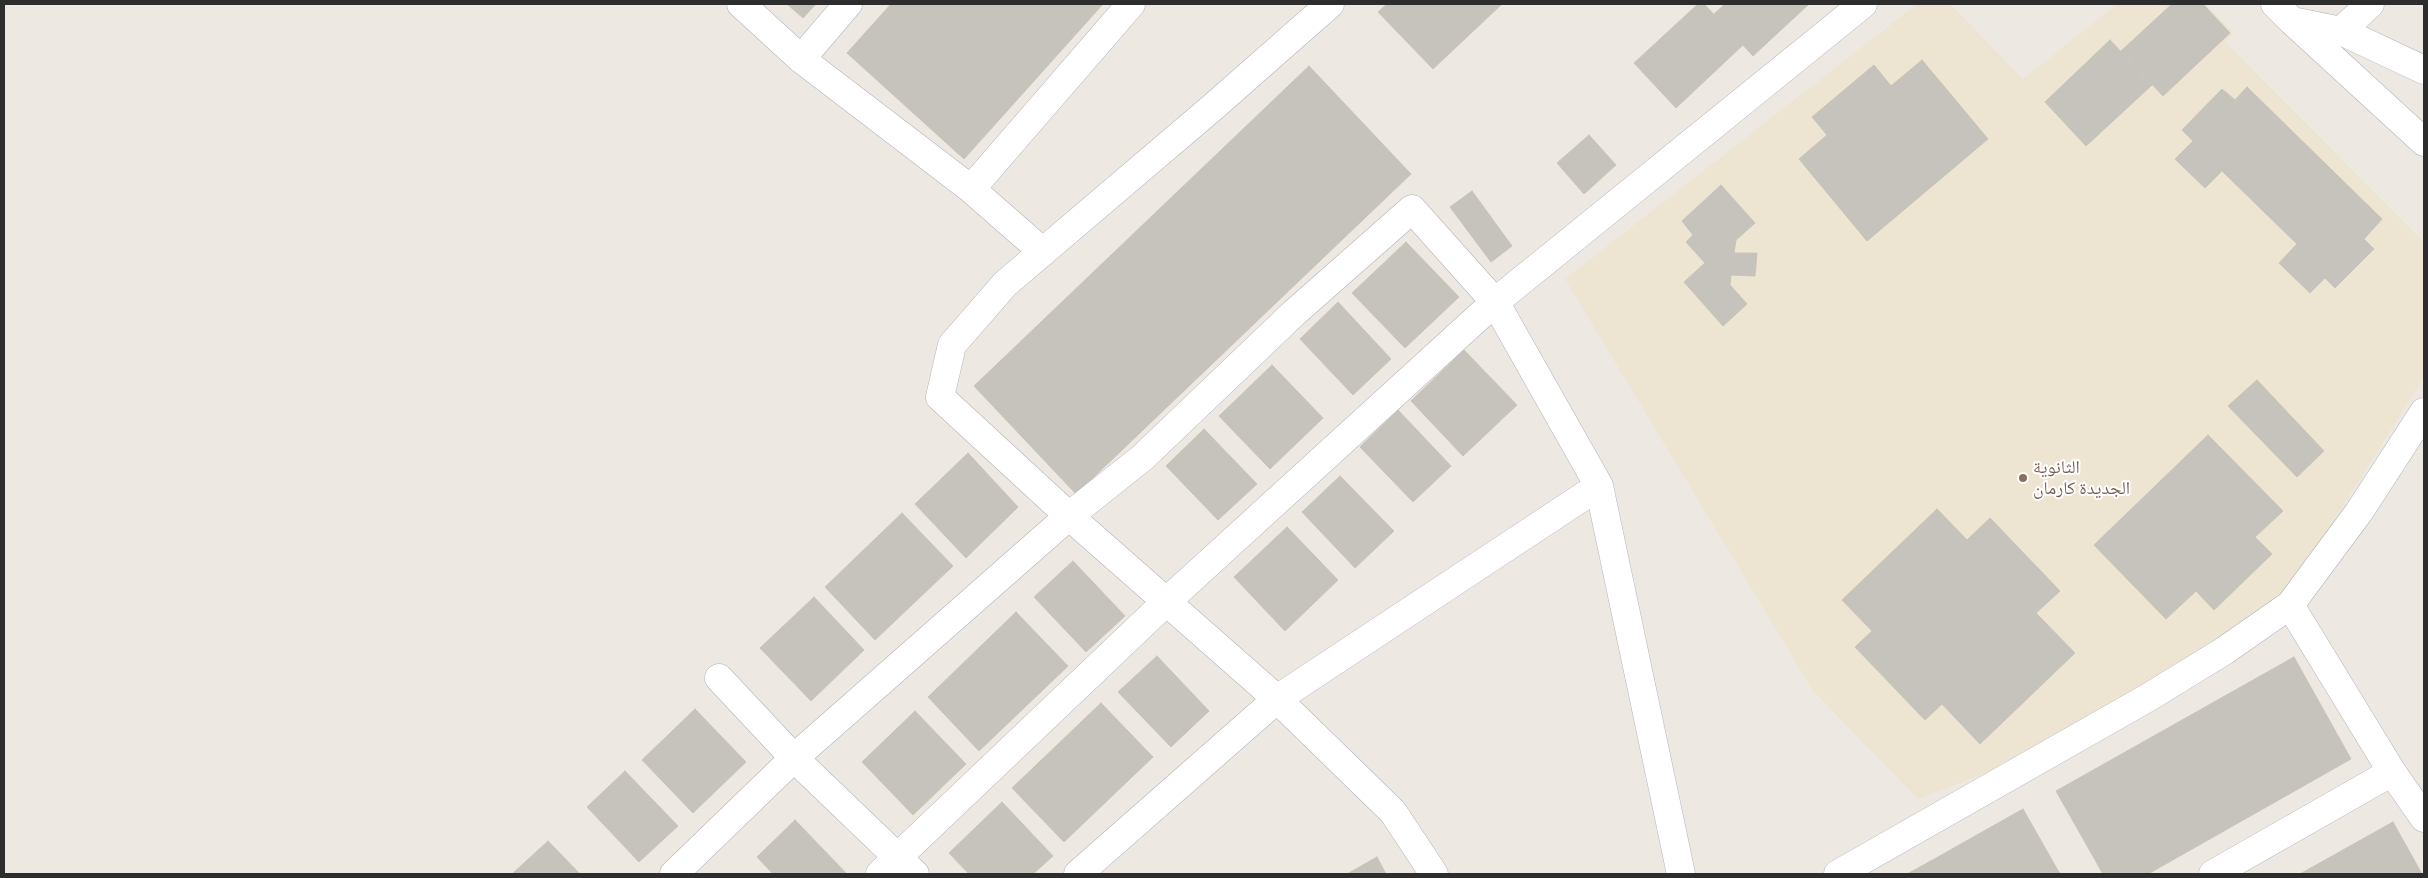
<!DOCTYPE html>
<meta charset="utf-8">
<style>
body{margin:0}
#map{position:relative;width:2428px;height:878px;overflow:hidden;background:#ede8e1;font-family:Cabin,sans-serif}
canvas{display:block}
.frame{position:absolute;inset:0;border:5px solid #2d2d2d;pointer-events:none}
</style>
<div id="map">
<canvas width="2428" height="878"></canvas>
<div class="frame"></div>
</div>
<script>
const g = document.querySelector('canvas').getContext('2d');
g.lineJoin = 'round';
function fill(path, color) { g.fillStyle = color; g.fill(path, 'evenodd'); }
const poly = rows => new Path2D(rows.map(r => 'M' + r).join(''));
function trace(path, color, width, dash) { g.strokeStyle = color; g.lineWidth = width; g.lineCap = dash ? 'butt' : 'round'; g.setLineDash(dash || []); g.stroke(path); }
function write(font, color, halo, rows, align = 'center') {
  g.font = font + ' Cabin,"Noto Naskh Arabic",sans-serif'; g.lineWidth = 4; g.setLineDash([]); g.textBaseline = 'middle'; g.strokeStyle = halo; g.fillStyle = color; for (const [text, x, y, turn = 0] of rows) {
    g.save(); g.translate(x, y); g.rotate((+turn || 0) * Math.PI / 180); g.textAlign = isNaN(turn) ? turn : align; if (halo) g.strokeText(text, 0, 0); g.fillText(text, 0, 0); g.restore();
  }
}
fill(poly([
 [1917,4,1950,4,2023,79,2117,4,2205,4,2234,33,2225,42,2424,242,2424,377,2298,578,2246,628,2036,754,1918,799,1813,691,1565,279]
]), '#ede5d2');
const building = poly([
 [787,4,816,4,803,18,787,4],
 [891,4,1103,4,964,159,847,53,891,4],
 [1387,4,1502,4,1433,69,1378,12,1387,4],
 [1698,4,1704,4,1743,45,1676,108,1634,63,1698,4],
 [1725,4,1809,4,1753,56,1714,14,1725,4],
 [2172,4,2203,4,2230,33,2163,96,2121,51,2172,4],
 [2110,40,2152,85,2086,146,2045,102,2110,40],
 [1922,60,1988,139,1867,241,1799,159,1827,135,1812,117,1874,65,1891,86,1922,60],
 [1309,66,1411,174,1076,494,974,386,1309,66],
 [2247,87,2382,219,2364,239,2374,249,2335,288,2325,278,2310,293,2279,263,2297,244,2222,171,2205,188,2175,159,2193,141,2182,130,2222,89,2235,100,2247,87],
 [1589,135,1616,165,1584,194,1557,163,1589,135],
 [1721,185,1755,223,1736,240,1734,253,1757,253,1755,276,1731,275,1730,285,1747,304,1723,326,1684,282,1705,263,1686,242,1693,235,1682,221,1721,185],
 [1472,191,1512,246,1491,262,1450,207,1472,191],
 [1406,242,1459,297,1405,348,1352,293,1406,242],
 [1338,302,1391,359,1353,395,1300,339,1338,302],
 [1464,350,1517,405,1463,456,1411,401,1464,350],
 [1272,365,1323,418,1270,469,1219,416,1272,365],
 [2257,380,2324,451,2297,477,2228,406,2257,380],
 [1398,410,1451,466,1413,502,1360,447,1398,410],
 [1204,429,1257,484,1218,520,1166,466,1204,429],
 [2208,435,2283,511,2255,537,2272,554,2214,610,2196,591,2166,619,2094,545,2208,435],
 [968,453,1018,507,966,558,915,504,968,453],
 [1340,476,1394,531,1355,568,1302,512,1340,476],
 [1937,509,1967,540,1990,518,2060,591,2036,613,2075,653,1980,744,1942,704,1925,720,1855,647,1872,631,1842,600,1937,509],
 [902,513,953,566,875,640,825,587,902,513],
 [1287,527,1338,580,1285,631,1234,577,1287,527],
 [1073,561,1125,616,1086,652,1034,597,1073,561],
 [814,597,864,650,811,701,760,648,814,597],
 [1016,612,1068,666,979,751,928,697,1016,612],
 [1157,656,1209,711,1171,747,1118,692,1157,656],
 [2294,657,2351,759,2148,874,2103,874,2056,791,2294,657],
 [1101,703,1153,757,1064,842,1012,788,1101,703],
 [695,709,746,762,693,813,642,760,695,709],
 [915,711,966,764,913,815,862,762,915,711],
 [625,771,678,826,639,862,587,807,625,771],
 [1002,802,1053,856,1033,874,969,874,949,853,1002,802],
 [2023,809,2060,874,1935,874,1929,862,2023,809],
 [795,820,847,874,773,874,757,857,795,820],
 [2393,822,2422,874,2300,874,2393,822],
 [548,841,580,874,512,874,548,841],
 [1377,857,1386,874,1347,874,1377,857],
 [1929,862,1935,874,1907,874,1929,862]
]);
fill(building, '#c6c2bc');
trace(building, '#c9c4ba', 1);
const street = poly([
 [741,4,801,59,971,189,1043,252],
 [1330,4,1213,107,1005,284,952,345,940,397,1069,516,1277,699,1393,812,1434,874],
 [2275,4,2292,21,2341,31,2424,70],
 [2292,21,2424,142],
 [2341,31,2370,4],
 [801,59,848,4],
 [971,189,1131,4],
 [2290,605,2392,772,2424,818],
 [719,678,794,758,915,874],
 [674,874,794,758,1069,516,1142,458,1294,313,1412,209,1495,302,1599,486,1681,874],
 [880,874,1166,602,1495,302,1863,4],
 [1078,874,1277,699,1599,486],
 [1838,874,2149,697,2224,651,2290,605,2359,512,2424,412],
 [2213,874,2392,772]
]);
trace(street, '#b1b2bc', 29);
trace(street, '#fff', 28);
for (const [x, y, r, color] of [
 [2023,478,5,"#8d6e63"]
]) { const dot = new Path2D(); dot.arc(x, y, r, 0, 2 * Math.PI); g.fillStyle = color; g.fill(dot); trace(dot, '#fff', 2); }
write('18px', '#785e54', '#fff', [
 ["الثانوية",2033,468],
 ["الجديدة كارمان",2033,489]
], 'left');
</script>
